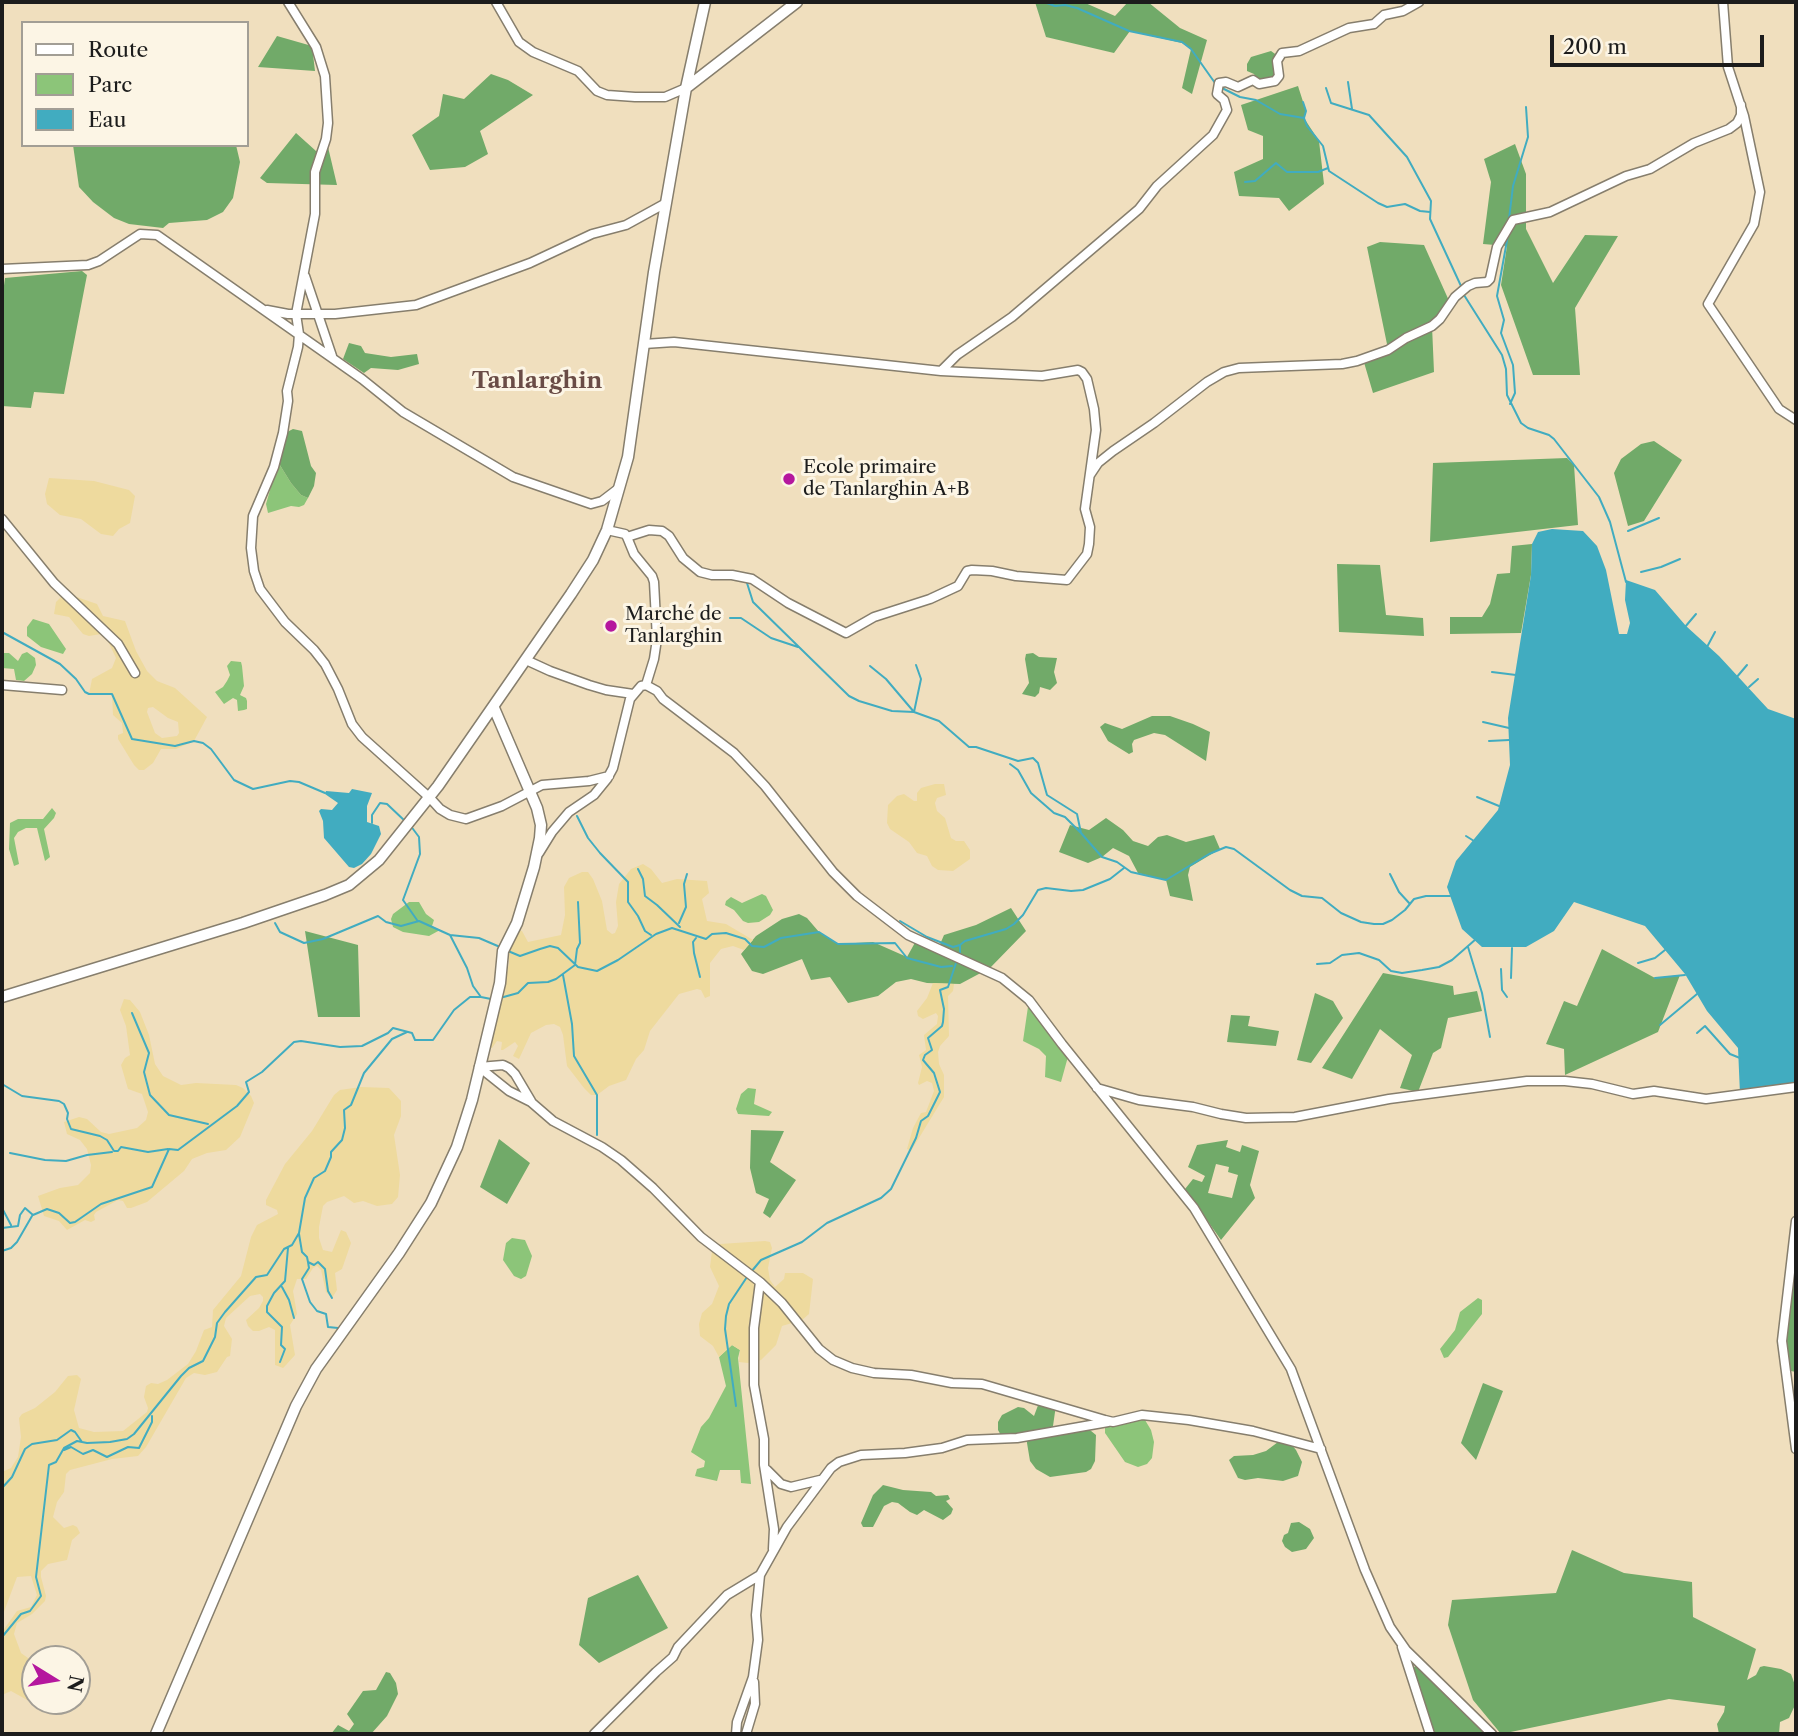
<!DOCTYPE html>
<meta charset="utf-8">
<style>
body{margin:0}
#map{position:relative;width:1798px;height:1736px;overflow:hidden;background:#f0dfbe;font-family:"Libre Caslon Text",serif}
canvas{display:block}
.frame{position:absolute;inset:0;border:4px solid #1c1c1c;pointer-events:none}
.legend{position:absolute;left:21px;top:21px;width:228px;height:126px;box-sizing:border-box;background:#fcf5e5;border:2px solid #a29e95;margin:0;padding:9px 12px;list-style:none;font-size:21px;color:#1c1c1c}
.legend li{display:flex;align-items:center;gap:14px;height:35px}
.legend b{width:35px;border:2px solid #a29e95}
.north{position:absolute;left:21px;top:1645px;width:70px;height:70px;box-sizing:border-box;background:#fcf5e5;border:2px solid #a29e95;border-radius:50%;rotate:101deg;font-size:19px;font-weight:700;line-height:28px;text-align:center;color:#1c1c1c}
.north::after{content:'';display:block;margin:auto;width:24px;height:32px;background:#b5179e;clip-path:polygon(50% 0,100% 100%,50% 72%,0 100%)}
.scale{position:absolute;left:1550px;top:35px;width:214px;height:32px;box-sizing:border-box;border:4px solid #1c1c1c;border-top:0;padding-left:9px;font-size:21px;line-height:24px;white-space:nowrap;color:#1c1c1c;-webkit-text-stroke:5px #fcf5e5;paint-order:stroke}
</style>
<div id="map">
<canvas width="1798" height="1736"></canvas>
<div class="frame"></div>
<ul class="legend">
<li><b style="height:9px;background:#fff"></b>Route</li>
<li><b style="height:19px;background:#8cc579"></b>Parc</li>
<li><b style="height:19px;background:#41acc0"></b>Eau</li>
</ul>
<div class="north">N</div>
<div class="scale">200 m</div>
</div>
<script>
const g = document.querySelector('canvas').getContext('2d');
g.lineJoin = 'round';
function fill(path, color) { g.fillStyle = color; g.fill(path, 'evenodd'); }
const poly = rows => new Path2D(rows.map(r => 'M' + r).join(''));
function trace(path, color, width, dash) { g.strokeStyle = color; g.lineWidth = width; g.lineCap = dash ? 'butt' : 'round'; g.setLineDash(dash || []); g.stroke(path); }
function write(font, color, halo, rows, align = 'center') {
  g.font = font + ' "Libre Caslon Text",serif'; g.lineWidth = 6; g.setLineDash([]); g.textBaseline = 'middle'; g.strokeStyle = halo; g.fillStyle = color; for (const [text, x, y, turn = 0] of rows) {
    g.save(); g.translate(x, y); g.rotate((+turn || 0) * Math.PI / 180); g.textAlign = isNaN(turn) ? turn : align; if (halo) g.strokeText(text, 0, 0); g.fillText(text, 0, 0); g.restore();
  }
}
fill(poly([
 [278,462,291,483,301,495,308,498,304,505,299,507,291,506,268,513,266,504],
 [33,619,49,624,66,649,63,654,41,647,27,636,27,627],
 [2,646,4,653,9,653,18,661,22,654,27,652,35,658,36,665,32,674,24,681,16,680,14,669,2,668],
 [231,661,241,662,242,666,244,686,240,695,246,698,247,701,247,709,244,710,238,711,237,700,233,698,224,704,215,692,223,687,227,681,230,675,227,666],
 [52,808,56,813,54,818,44,829,50,857,45,861,37,828,26,828,18,832,14,838,19,864,14,866,9,849,10,823,18,819,43,819],
 [762,894,766,896,773,910,770,915,759,922,748,923,743,921,734,910,725,905,726,901,731,897,742,903],
 [409,902,419,902,426,914,434,920,432,926,440,930,429,936,403,932,393,927,391,919,393,914],
 [1029,1000,1069,1053,1061,1082,1045,1077,1046,1056,1039,1049,1023,1041],
 [748,1088,756,1089,754,1104,772,1112,769,1116,738,1114,736,1109,741,1094],
 [512,1238,525,1240,532,1256,526,1276,521,1279,514,1276,503,1260,506,1243],
 [1478,1298,1482,1300,1482,1314,1448,1357,1444,1358,1440,1349,1455,1330,1460,1312],
 [732,1345,740,1350,738,1358,751,1484,741,1483,740,1470,720,1470,717,1481,695,1476,697,1469,704,1467,705,1461,691,1452,701,1427,709,1418,726,1386,719,1357],
 [1142,1415,1151,1430,1154,1442,1152,1458,1147,1464,1138,1467,1125,1462,1105,1433,1105,1423]
]), '#8cc579');
fill(poly([
 [1035,2,1083,2,1115,16,1128,2,1148,2,1180,28,1207,40,1192,94,1182,88,1191,49,1182,43,1130,31,1114,53,1046,37],
 [277,36,312,46,315,71,258,67],
 [1271,51,1278,56,1279,76,1259,84,1254,74,1247,71,1247,64,1251,57],
 [491,74,508,80,533,95,480,131,488,154,465,167,430,170,412,135,439,116,443,94,464,99],
 [1298,86,1306,111,1304,118,1319,141,1324,184,1289,211,1279,198,1239,196,1234,172,1263,159,1263,136,1248,130,1241,105],
 [296,133,316,151,328,147,337,185,267,183,260,178],
 [1515,144,1526,174,1526,229,1553,283,1585,235,1618,236,1575,308,1580,375,1533,375,1501,285,1507,246,1483,244,1491,182,1484,159],
 [73,145,236,145,240,162,233,198,223,212,207,220,169,223,163,228,129,224,114,218,93,202,79,187],
 [1380,242,1424,245,1450,303,1432,326,1434,372,1373,393,1363,359,1388,349,1367,247],
 [82,271,87,275,64,394,34,392,31,408,2,406,2,300,5,278],
 [349,343,361,346,365,353,391,357,417,354,419,364,398,370,371,368,364,373,343,359],
 [293,429,302,431,311,466,316,473,314,486,308,498,301,495,291,483,278,462,287,432],
 [1654,441,1682,460,1644,521,1628,526,1614,473,1621,459,1641,444],
 [1567,458,1574,465,1578,525,1430,542,1433,463],
 [1532,544,1531,575,1521,633,1450,634,1450,617,1482,617,1490,604,1497,574,1510,573,1512,546],
 [1337,564,1380,565,1386,615,1423,618,1424,636,1339,632],
 [1033,653,1039,657,1057,658,1054,672,1057,683,1050,690,1040,687,1039,693,1035,697,1022,694,1029,683,1025,659,1026,654],
 [1152,716,1170,716,1193,724,1210,732,1206,761,1165,735,1154,733,1134,740,1132,744,1133,752,1129,754,1108,741,1100,727,1105,723,1122,729],
 [1106,818,1123,830,1133,841,1148,846,1158,837,1167,835,1186,842,1214,835,1220,849,1190,867,1188,875,1193,901,1170,896,1166,880,1138,873,1129,856,1113,848,1102,857,1088,863,1059,852,1070,825,1089,830],
 [1011,908,1026,931,990,968,960,984,927,983,911,979,896,982,878,996,848,1003,830,977,811,980,802,959,763,974,752,971,741,954,756,936,782,919,799,914,807,918,819,932,838,944,873,942,907,957,917,939,938,949,944,935,976,925],
 [305,931,358,945,360,1017,318,1017],
 [1602,949,1655,978,1680,975,1658,1032,1565,1075,1564,1049,1546,1044,1564,1001,1577,1006],
 [1383,973,1453,986,1454,995,1477,991,1482,1011,1448,1018,1441,1048,1433,1053,1418,1092,1400,1088,1412,1055,1380,1029,1352,1079,1322,1068],
 [1315,993,1333,1001,1343,1018,1311,1063,1297,1060],
 [1231,1015,1250,1016,1248,1026,1279,1031,1276,1046,1227,1042],
 [751,1130,784,1131,770,1162,796,1180,770,1218,763,1213,769,1199,756,1193,750,1168],
 [499,1139,530,1163,507,1204,480,1187],
 [1228,1140,1226,1147,1240,1152,1242,1145,1259,1151,1250,1185,1255,1198,1221,1240,1185,1189,1193,1179,1202,1182,1205,1176,1188,1167,1197,1145],
 [1216,1164,1229,1167,1228,1172,1238,1175,1232,1198,1208,1193],
 [1791,1270,1796,1270,1796,1372,1786,1370,1782,1341],
 [1483,1383,1503,1391,1476,1460,1461,1443],
 [1040,1400,1056,1405,1052,1433,1085,1426,1096,1435,1095,1461,1091,1469,1086,1472,1050,1477,1036,1469,1030,1461,1026,1437,1003,1439,998,1430,998,1422,1002,1415,1018,1407,1024,1408,1034,1416],
 [1278,1442,1291,1444,1296,1450,1302,1462,1298,1476,1283,1481,1258,1478,1245,1480,1238,1478,1229,1460,1234,1456,1253,1455,1266,1451],
 [883,1485,903,1490,931,1492,936,1496,948,1495,950,1499,946,1501,953,1509,951,1514,943,1520,924,1510,917,1515,910,1512,898,1503,892,1502,884,1506,873,1527,863,1527,861,1523,873,1495],
 [1299,1522,1310,1529,1314,1538,1306,1549,1292,1552,1285,1547,1282,1541,1284,1535,1288,1533,1291,1523],
 [1572,1550,1624,1573,1692,1582,1693,1617,1756,1649,1747,1680,1756,1675,1760,1667,1764,1666,1781,1669,1791,1674,1796,1688,1796,1703,1789,1718,1780,1722,1779,1734,1719,1734,1717,1724,1724,1712,1725,1706,1669,1699,1501,1734,1473,1700,1448,1625,1452,1600,1556,1593],
 [638,1575,668,1628,599,1663,579,1645,588,1598],
 [1416,1665,1487,1734,1430,1734,1410,1672],
 [386,1672,390,1673,396,1683,398,1694,387,1716,371,1734,331,1734,338,1725,349,1731,354,1724,347,1714,363,1691,376,1690]
]), '#71aa69');
fill(poly([
 [49,478,94,481,129,490,135,496,130,523,119,529,113,536,101,534,81,519,60,515,47,504,45,494],
 [65,593,97,604,103,616,125,621,136,651,147,671,157,681,175,688,207,717,194,741,176,749,161,749,153,763,144,770,139,770,134,765,118,739,118,735,123,733,122,723,113,715,112,694,89,694,92,679,112,668,116,658,107,639,101,634,89,636,83,634,69,617,54,614,56,602],
 [153,707,168,718,178,722,179,733,177,736,162,738,155,733,147,712,148,708],
 [935,784,944,784,946,795,937,798,935,803,937,811,945,818,951,838,956,841,964,841,970,850,970,859,953,871,938,870,932,866,927,856,917,853,909,842,890,829,887,823,888,805,897,796,904,794,914,801,917,801,917,793,921,788],
 [643,864,651,869,662,883,677,879,707,881,709,893,702,899,707,921,726,924,753,940,744,950,733,946,721,949,710,963,710,996,705,998,701,990,697,989,679,994,650,1031,644,1050,636,1059,626,1080,609,1086,597,1095,591,1095,584,1088,567,1066,563,1035,560,1027,554,1024,546,1025,531,1033,519,1059,513,1056,518,1046,515,1042,503,1050,501,1050,502,1042,497,1041,492,1048,487,1047,509,964,509,959,504,957,511,938,516,936,518,930,522,931,528,942,561,935,565,915,564,887,569,878,582,872,588,872,593,879,602,901,607,930,612,934,615,933,618,926,616,902,619,884,631,869],
 [933,983,954,984,953,991,948,996,949,1036,940,1046,938,1052,939,1064,944,1075,944,1097,911,1151,907,1149,913,1128,921,1113,926,1112,934,1091,932,1083,927,1081,919,1085,918,1083,922,1067,919,1055,926,1050,924,1035,937,1024,938,1016,936,1013,923,1019,918,1016,917,1011,927,998],
 [124,999,130,1000,140,1012,149,1035,155,1064,163,1076,181,1085,196,1083,236,1085,243,1088,251,1096,254,1103,240,1137,226,1150,207,1153,192,1159,184,1171,147,1202,131,1208,127,1208,123,1201,118,1200,96,1212,94,1215,95,1220,91,1222,85,1220,67,1230,59,1221,44,1216,38,1196,60,1188,78,1185,90,1173,91,1165,87,1149,80,1140,67,1134,64,1122,79,1117,87,1119,101,1132,109,1134,137,1128,146,1120,148,1112,142,1094,128,1089,121,1065,125,1058,130,1055,126,1026,120,1010],
 [361,1087,389,1088,401,1101,401,1116,394,1135,400,1175,398,1197,392,1204,377,1206,363,1201,354,1203,344,1196,327,1202,323,1206,319,1227,319,1238,323,1250,332,1252,341,1230,346,1232,351,1243,342,1269,335,1273,337,1290,332,1298,326,1292,321,1270,317,1266,313,1268,306,1279,297,1279,293,1291,297,1314,290,1325,295,1355,286,1365,283,1368,275,1365,275,1330,269,1327,259,1331,253,1331,248,1326,246,1320,259,1308,263,1301,263,1297,260,1294,250,1296,226,1318,224,1326,232,1339,230,1356,227,1357,217,1372,205,1375,194,1373,186,1378,146,1447,138,1456,112,1459,70,1470,66,1474,64,1492,57,1502,53,1517,64,1528,73,1525,77,1527,80,1533,72,1540,67,1560,48,1564,41,1571,41,1577,46,1596,45,1601,32,1614,17,1623,14,1634,21,1653,35,1663,35,1701,41,1701,29,1701,11,1691,2,1695,2,1632,17,1611,31,1607,37,1595,31,1576,17,1577,2,1617,2,1472,11,1468,18,1457,21,1437,19,1418,22,1414,35,1408,55,1392,68,1376,77,1375,81,1379,74,1410,79,1428,94,1432,123,1431,147,1412,148,1408,144,1397,146,1386,151,1383,158,1384,167,1380,188,1364,196,1351,204,1330,212,1327,213,1310,241,1276,251,1237,257,1225,278,1214,277,1210,266,1205,266,1200,285,1164,312,1131,334,1095,340,1090],
 [765,1241,770,1242,772,1248,768,1268,770,1280,775,1287,784,1279,785,1273,803,1273,813,1279,809,1314,802,1320,782,1326,776,1345,761,1360,748,1363,739,1362,740,1350,732,1345,719,1357,713,1346,700,1336,699,1324,702,1313,712,1304,719,1286,710,1267,712,1251,720,1244]
]), '#eeda9e');
fill(poly([
 [1552,529,1583,531,1597,546,1606,570,1619,634,1627,634,1630,623,1625,600,1626,580,1655,590,1686,626,1719,656,1768,709,1796,719,1796,1085,1740,1094,1738,1048,1707,1011,1685,974,1645,926,1574,902,1554,931,1526,947,1482,947,1462,929,1447,887,1456,861,1498,810,1510,765,1508,718,1531,575,1532,544,1538,532],
 [352,789,372,793,367,806,367,822,379,826,381,834,371,854,362,864,354,868,349,867,324,838,323,821,319,811,321,809,332,810,338,803,325,794,326,791,349,793]
]), '#41acc0');
trace(poly([
 [1044,2,1055,6,1065,5,1077,8,1129,31,1182,42,1191,49,1215,83],
 [1348,82,1352,109],
 [1222,88,1240,97,1256,100,1280,114,1304,118],
 [1326,88,1331,103,1369,115,1407,157,1431,201,1430,219,1461,286],
 [1303,102,1306,111,1304,118,1307,126,1323,146,1329,171,1378,203,1387,207,1405,204,1420,211,1430,212],
 [1245,182,1255,181,1276,163,1287,172,1318,172,1328,168],
 [1509,219,1513,186,1528,137,1526,107],
 [1508,235,1497,296,1504,320,1501,333,1513,365,1515,393,1510,404],
 [1795,262,1796,266],
 [1464,295,1502,355,1506,369,1507,395,1521,423,1528,428,1549,435,1554,439,1599,497,1610,522,1626,582],
 [1628,531,1659,518],
 [1641,572,1661,567,1680,559],
 [747,583,753,602,849,696,859,701,892,711,914,712,921,679,916,665],
 [730,618,741,618,771,638,798,647],
 [1685,627,1696,614],
 [2,632,60,664,76,679,85,692,89,694,112,694,132,739,175,746,194,741,203,743,211,749,234,780,253,789,290,781,299,782,325,793],
 [1707,647,1715,632],
 [870,666,886,679,914,712,939,721,969,747,976,747,1018,761,1033,758,1038,763,1047,795,1077,814,1081,833,1102,857,1117,862,1131,872,1166,880,1209,854,1226,847,1234,849,1290,890,1302,896,1322,898,1341,913,1361,922,1374,924,1383,924,1392,920,1405,910,1414,899,1426,896,1450,896],
 [1492,672,1516,675],
 [1736,678,1747,665],
 [1749,687,1758,679],
 [1483,722,1509,728],
 [1489,741,1509,740],
 [1010,764,1018,770,1031,793,1054,813,1065,817,1080,832],
 [1477,797,1499,806],
 [577,816,588,838,600,853,628,882,628,902,638,916,645,931,651,935],
 [372,823,372,815,380,803,387,804,406,822],
 [410,825,419,837,420,854,403,900,417,920],
 [1466,836,1474,841],
 [638,869,643,879,645,896,657,905,680,927],
 [1390,874,1399,892,1410,904],
 [900,921,927,937,953,947,960,945],
 [275,923,280,932,304,943,323,939,378,916,386,922,401,926,419,921,450,935,467,968,473,986,481,997,491,999],
 [679,923,686,907,684,884,687,874],
 [450,935,479,938,500,947],
 [696,938,693,942,694,953,700,977],
 [1468,947,1482,993,1490,1037],
 [508,951,520,956,540,949,550,946,558,948,578,967,597,971,618,960,656,934,672,928,706,939,712,934,726,933,745,939,752,946,764,947,781,938,819,932,838,944,895,943,907,958,941,967,952,966],
 [960,956,960,945,965,941,1006,929,1014,924,1023,915,1038,890,1046,888,1071,891,1083,890,1110,879,1124,868],
 [1638,963,1655,958,1665,950],
 [1317,964,1330,963,1342,955,1359,953,1379,960,1391,971,1402,973,1422,970,1439,967,1452,960,1476,939],
 [1501,969,1502,990,1507,997],
 [563,975,572,1024,574,1056,597,1095,597,1135],
 [1511,978,1512,948],
 [1655,978,1685,975],
 [500,998,518,993,528,983,548,982,556,979,575,965,577,949,580,943,578,902],
 [132,1013,149,1053,144,1072,150,1095,169,1115,208,1124],
 [1660,1025,1697,994],
 [1697,1033,1705,1026,1730,1054,1740,1058],
 [2,1084,22,1096,59,1101,64,1104,68,1113,67,1119,71,1129,100,1136,107,1140,114,1151,118,1151,121,1147,148,1152,168,1149],
 [10,1153,45,1160,66,1161,87,1155,112,1152],
 [2,1208,11,1225],
 [2,1228,18,1226,20,1215,25,1208,33,1215,47,1209,59,1213,70,1223,75,1222,101,1204,152,1187,169,1149,178,1150,237,1106,249,1092,246,1082,262,1072,294,1042,301,1041,340,1047,362,1046,388,1033,393,1028,412,1033,415,1040,433,1040,454,1010,470,997,481,997],
 [299,1234,302,1252,307,1257,308,1262,309,1268,302,1279,310,1302,317,1311,326,1314,328,1327,338,1328],
 [2,1251,11,1248,17,1242,32,1216],
 [308,1262,314,1265,318,1262,325,1269,328,1291,332,1298],
 [751,1272,761,1260,802,1242,827,1223,881,1198,891,1189,916,1138,921,1121,928,1116,940,1092,934,1073,923,1060,925,1055,932,1050,928,1038,942,1026,943,1022,944,1009,940,990,948,987,957,960],
 [282,1287,289,1300,294,1318],
 [280,1362,285,1349,281,1345,282,1327,267,1312,267,1306,274,1293,285,1281,288,1248],
 [736,1406,725,1329,726,1316,729,1304,747,1277],
 [64,1450,71,1447,83,1454,93,1450,107,1457,128,1447,139,1448,152,1422,152,1416],
 [2,1488,12,1477,25,1449,32,1444,57,1440,71,1430,75,1432,82,1442],
 [2,1637,21,1614,30,1611,41,1596,36,1577,49,1465,56,1462,64,1448,77,1441,87,1443,110,1442,127,1439,134,1434,181,1376,189,1368,203,1361,215,1337,217,1323,225,1312,256,1277,267,1275,284,1249,292,1245,299,1233,305,1198,314,1178,325,1171,331,1157,331,1152,342,1140,345,1128,344,1110,351,1105,364,1073,392,1039,407,1032]
]), '#41acc0', 2);
const minor = poly([
 [288,2,316,47,325,76,328,123,326,139,315,172,315,214,296,314,299,334,298,347,287,391,288,401,283,433,274,467,253,516,251,548,254,571,260,589,285,622,314,650,325,664,338,689,352,724,362,737,430,798,440,809,450,815,466,819,502,806,542,785,589,781,609,776],
 [496,2,519,42,533,52,578,71,597,91,607,95,635,97,665,97,686,88],
 [1723,2,1728,67,1744,116,1760,192,1754,224,1708,304,1779,409,1796,420],
 [2,269,88,265,99,261,140,234,157,235,362,379,403,412,513,477,591,504,602,501,619,488],
 [305,276,332,356],
 [267,310,288,314,335,314,416,305,530,263,592,234,626,225,666,203],
 [644,344,674,342,941,371,957,355,1012,317,1139,209,1157,186,1213,135,1227,110,1224,100,1217,94,1219,83,1226,82,1238,87,1253,80,1259,84,1275,81,1279,76,1277,61,1282,53,1299,51,1349,28,1374,24,1384,15,1403,11,1419,2],
 [1090,475,1098,463,1113,451,1154,423,1207,382,1224,372,1239,368,1342,364,1357,361,1388,350,1406,338,1432,326,1440,319,1455,297,1468,286,1475,283,1487,282,1490,279,1497,247,1513,220,1550,212,1626,176,1650,169,1694,143,1729,129,1737,123,1741,115,1741,105],
 [2,519,54,583,118,644,135,673],
 [607,530,625,534,627,537,634,554,652,576,654,582,657,639,654,659,646,685],
 [627,537,649,530,662,531,669,536,683,558,700,572,712,575,732,575,752,579,788,603,846,633,874,617,930,599,958,586,967,571,972,570,992,571,1016,576,1067,580,1087,554,1089,544,1090,527,1085,509,1096,430,1094,409,1087,379,1082,372,1078,370,1042,376,941,371],
 [526,660,550,671,589,685,606,690,633,694],
 [2,685,62,690],
 [539,853,552,832,569,812,594,795,607,779,613,768,630,699,641,686,646,685,657,691,663,699,734,753,765,786,833,872,857,896,908,935,1002,978,1029,1000,1062,1044,1194,1208,1291,1369,1365,1570,1390,1627,1406,1650,1492,1734],
 [479,1067,509,1091,531,1102,553,1121,602,1147,621,1160,653,1188,701,1237,760,1282,782,1303,819,1349,833,1360,852,1368,874,1373,911,1375,952,1383,982,1384,1105,1420,1113,1422,1142,1415,1189,1420,1253,1431,1321,1449],
 [479,1067,503,1065,509,1068,515,1074,531,1101],
 [1097,1088,1139,1100,1193,1107,1221,1114,1246,1118,1295,1117,1389,1099,1527,1081,1565,1081,1592,1084,1633,1094,1654,1091,1706,1099,1796,1087],
 [1796,1221,1782,1341,1796,1449],
 [760,1282,754,1328,754,1385,764,1439,764,1465,774,1529,773,1549],
 [767,1470,781,1484,791,1487,820,1480],
 [1402,1647,1430,1734],
 [594,1734,656,1672,673,1657,678,1647,727,1595,760,1575,787,1527,831,1468,839,1462,861,1455,905,1453,942,1448,967,1440,1017,1438,1108,1422],
 [736,1734,737,1722,753,1677,758,1640,756,1615,760,1575],
 [746,1734,755,1704,754,1682]
]);
const tertiary = poly([
 [686,88,797,2],
 [2,997,243,923,325,895,349,885,379,860,438,786,571,594,593,560,607,530,628,457,654,272,686,88,705,2],
 [156,1734,296,1406,316,1369,399,1253,431,1203,457,1147,472,1100,500,983,503,951,517,923,534,867,540,838,541,825,537,808,494,708]
]);
trace(minor, '#867e6d', 11);
trace(tertiary, '#867e6d', 13);
trace(minor, '#fff', 8);
trace(tertiary, '#fff', 10);
for (const [x, y, r, color] of [
 [789,479,7,"#b5179e"],
 [611,626,7,"#b5179e"]
]) { const dot = new Path2D(); dot.arc(x, y, r, 0, 2 * Math.PI); g.fillStyle = color; g.fill(dot); trace(dot, '#fcf5e5', 2.5); }
write('19px', '#1c1c1c', '#fcf5e5', [
 ["Ecole primaire",803,468],
 ["de Tanlarghin A+B",803,490],
 ["Marché de",625,615],
 ["Tanlarghin",625,637]
], 'left');
write('bold 23px', '#6a4c46', '#fcf5e5', [
 ["Tanlarghin",537,381]
]);
</script>
